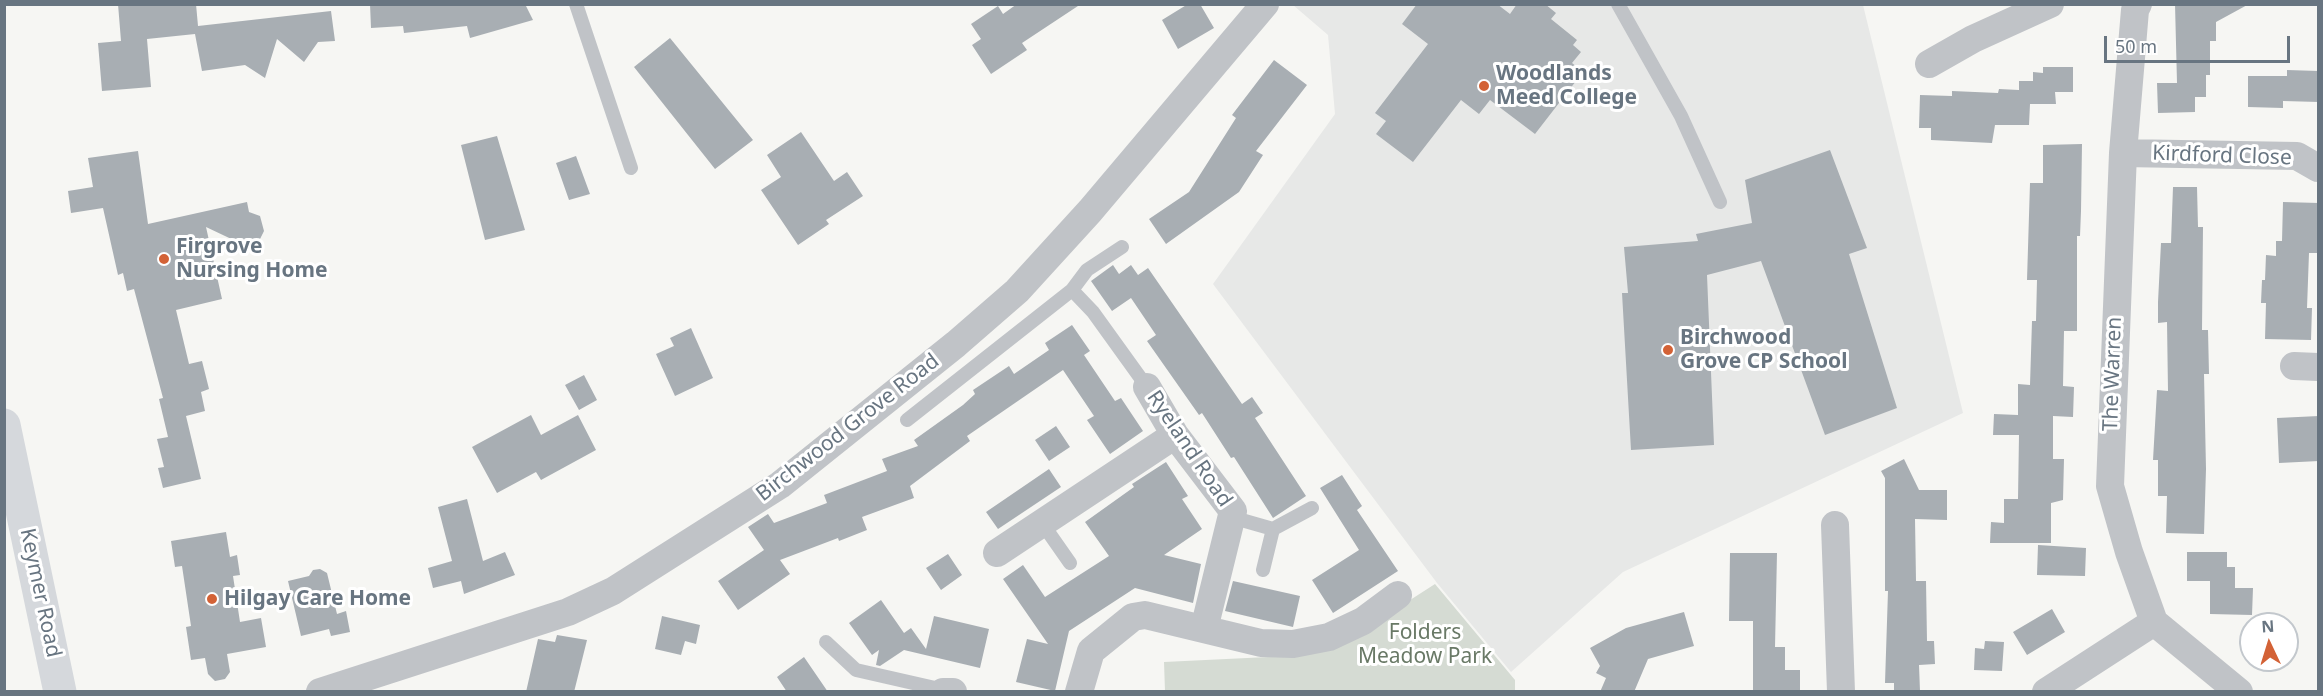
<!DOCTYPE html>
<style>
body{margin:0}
#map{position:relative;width:2323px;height:696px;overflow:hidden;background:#f6f6f3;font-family:"Noto Sans",sans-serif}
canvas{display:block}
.frame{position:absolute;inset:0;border:6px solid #687581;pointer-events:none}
.north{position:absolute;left:2239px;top:612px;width:60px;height:60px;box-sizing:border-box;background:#fff;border:2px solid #c3c8cd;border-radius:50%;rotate:356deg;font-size:16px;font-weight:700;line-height:24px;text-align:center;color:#687581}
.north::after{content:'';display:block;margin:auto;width:21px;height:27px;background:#d36236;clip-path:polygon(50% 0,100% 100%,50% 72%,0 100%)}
.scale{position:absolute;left:2104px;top:36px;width:186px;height:27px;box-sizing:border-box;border:3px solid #687581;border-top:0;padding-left:8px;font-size:18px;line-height:21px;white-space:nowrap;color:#687581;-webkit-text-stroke:4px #fff;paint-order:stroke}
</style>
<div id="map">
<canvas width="2323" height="696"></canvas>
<div class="frame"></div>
<div class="north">N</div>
<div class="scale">50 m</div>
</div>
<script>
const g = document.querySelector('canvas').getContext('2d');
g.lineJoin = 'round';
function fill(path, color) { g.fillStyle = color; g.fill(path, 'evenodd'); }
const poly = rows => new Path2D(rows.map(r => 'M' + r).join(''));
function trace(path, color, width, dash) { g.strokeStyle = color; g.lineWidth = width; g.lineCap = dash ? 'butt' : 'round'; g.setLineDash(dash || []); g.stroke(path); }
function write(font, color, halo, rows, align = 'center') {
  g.font = font + ' "Noto Sans",sans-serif'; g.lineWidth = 6; g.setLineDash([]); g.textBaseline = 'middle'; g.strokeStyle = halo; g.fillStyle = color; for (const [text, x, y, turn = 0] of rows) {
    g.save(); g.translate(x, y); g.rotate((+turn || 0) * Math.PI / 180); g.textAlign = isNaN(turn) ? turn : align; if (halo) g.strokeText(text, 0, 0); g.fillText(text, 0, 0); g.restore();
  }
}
fill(poly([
 [1293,5,1863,5,1963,413,1623,572,1511,672,1437,583,1213,284,1335,114,1328,35]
]), '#e7e8e7');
fill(poly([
 [1435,584,1515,680,1515,691,1165,691,1164,662,1268,657,1348,640]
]), '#d5dbd3');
fill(poly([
 [118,4,196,4,198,26,331,11,335,41,318,42,304,62,277,39,265,78,245,65,202,71,195,34,147,39,151,87,102,91,98,43,121,41],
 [370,4,525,4,533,20,470,38,467,26,404,33,403,26,371,28],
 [1017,4,1081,4,1022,43,1027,50,991,74,972,45,981,39,971,24,998,6,1003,14],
 [1188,4,1200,4,1214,28,1178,49,1162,20],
 [1417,4,1497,4,1510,14,1517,4,1545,4,1556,13,1551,19,1577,40,1573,45,1581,52,1572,63,1583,72,1535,134,1490,100,1479,114,1461,100,1413,162,1376,134,1386,121,1375,113,1428,44,1402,24],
 [2175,4,2249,4,2216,22,2216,41,2210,41,2210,75,2206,75,2206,97,2195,97,2195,112,2158,113,2157,83,2177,83],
 [670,38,753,140,715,169,634,67],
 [1274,60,1307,85,1256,151,1263,155,1239,192,1166,244,1149,219,1189,192,1236,118,1232,115],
 [2043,67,2073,67,2073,92,2055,92,2056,104,2030,104,2029,125,1995,125,1992,143,1931,140,1931,128,1919,128,1920,95,1952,96,1952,91,1998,93,1999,89,2019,90,2019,81,2033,81,2033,72,2043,73],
 [2287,70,2319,71,2319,102,2283,101,2283,108,2248,107,2248,76,2287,76],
 [801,132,834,181,847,172,863,196,826,220,829,224,798,245,761,190,781,177,767,155],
 [497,136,525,230,485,240,461,145],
 [2082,144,2081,211,2080,236,2077,236,2077,331,2064,331,2063,386,2074,387,2073,417,2053,416,2053,459,2064,459,2063,500,2051,503,2051,543,1990,543,1991,522,2004,523,2004,499,2018,499,2019,435,1993,435,1994,414,2018,415,2018,384,2030,385,2032,321,2036,321,2037,280,2027,280,2030,183,2043,183,2043,145],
 [1830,150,1867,248,1849,254,1897,408,1825,435,1761,261,1707,275,1714,445,1631,450,1622,293,1628,293,1624,247,1698,241,1696,234,1752,223,1745,180],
 [138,151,148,224,247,202,249,212,260,216,264,231,258,243,244,245,206,227,222,299,176,310,189,364,202,361,209,389,201,392,205,411,186,416,201,479,163,488,158,468,164,467,157,439,168,437,159,399,163,398,134,289,127,291,123,273,118,275,103,208,71,213,68,191,93,187,88,158],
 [576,156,590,194,569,200,556,163],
 [2173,187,2197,187,2198,227,2203,227,2202,330,2208,330,2209,374,2204,374,2206,469,2204,534,2166,533,2167,496,2158,496,2158,460,2153,460,2157,390,2168,391,2167,322,2158,323,2158,302,2161,243,2171,243],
 [2283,202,2319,203,2319,253,2309,253,2307,308,2312,308,2311,340,2265,339,2266,303,2261,303,2262,280,2265,280,2266,255,2276,256,2276,241,2282,241],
 [1113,265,1119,274,1131,265,1138,275,1148,268,1242,404,1252,397,1263,413,1255,418,1306,496,1273,518,1234,457,1231,458,1202,413,1199,415,1147,341,1156,335,1131,298,1112,311,1091,281],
 [1072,325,1090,351,1084,355,1115,401,1121,398,1143,431,1110,454,1087,420,1094,416,1063,370,967,436,970,441,910,486,914,498,862,517,867,530,839,541,838,538,780,560,790,574,738,610,718,581,764,550,748,527,768,514,774,523,827,503,824,495,887,471,882,459,918,446,914,440,963,405,975,394,973,390,1009,366,1014,374,1049,350,1045,343],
 [691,328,713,378,675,396,656,354,674,346,670,338],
 [584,375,597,400,579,410,565,385],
 [531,415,541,435,578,415,596,450,541,480,536,472,497,493,472,447],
 [2319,416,2319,461,2279,463,2277,418],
 [1056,426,1070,447,1049,461,1035,440],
 [1904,459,1919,490,1947,490,1947,520,1915,519,1916,581,1926,581,1927,641,1934,641,1935,664,1919,665,1920,691,1894,692,1894,683,1885,683,1888,591,1885,591,1885,478,1881,471],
 [1166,462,1188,496,1182,499,1202,529,1164,555,1201,564,1193,603,1135,588,1069,631,1055,691,1016,682,1027,639,1048,644,1003,579,1023,565,1045,597,1109,556,1085,522,1134,487,1132,484],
 [1049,469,1061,487,998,529,986,512],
 [1342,475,1362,506,1357,510,1398,571,1333,613,1312,580,1359,550,1320,488],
 [467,499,483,561,505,552,515,575,464,594,461,581,433,588,428,568,452,561,438,507],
 [226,532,230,557,237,555,240,575,233,576,240,622,261,618,266,647,227,654,230,672,225,679,215,681,208,674,205,658,191,660,186,627,191,626,182,566,175,567,171,541],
 [2038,545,2086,548,2085,576,2037,575],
 [2187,552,2227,552,2227,567,2235,567,2235,588,2253,588,2252,615,2210,614,2210,581,2187,581],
 [1730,553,1777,553,1775,647,1785,647,1785,670,1800,670,1800,690,1753,690,1753,621,1729,621],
 [948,554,962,575,941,590,926,568],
 [320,569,327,573,337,614,346,611,350,632,331,636,329,629,301,636,288,581,309,576,313,570],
 [1233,581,1300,596,1293,627,1225,611],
 [881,600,904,633,911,628,926,649,934,616,989,629,980,668,904,650,880,666,876,665,879,650,872,655,849,623],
 [2052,609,2065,632,2027,655,2013,632],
 [1684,612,1694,646,1648,659,1634,692,1600,692,1606,678,1596,673,1600,666,1590,648,1626,628],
 [662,616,700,625,696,644,685,641,681,655,655,649],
 [557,635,587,640,574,692,526,692,538,639,555,642],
 [1985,641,2004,642,2002,671,1974,670,1975,648,1984,649],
 [804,657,828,692,787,692,777,677]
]), '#a8aeb3');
trace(poly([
 [576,4,631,168],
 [1618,4,1681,116,1720,202],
 [1072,290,1093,312,1147,387],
 [907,420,1072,290,1087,270,1122,247],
 [1231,517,1273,529,1312,508],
 [1042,523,1070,563],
 [1263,570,1273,529],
 [826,642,856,670,944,690]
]), '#c0c3c7', 14);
trace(poly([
 [2138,4,2135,10,2123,153,2110,486,2129,552,2154,622,2239,692],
 [1929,64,1973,39,2050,4],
 [2123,153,2297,156,2318,168],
 [2294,366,2318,367],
 [1147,387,1175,435,1233,511,1204,629],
 [1835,525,1841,692],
 [997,553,1175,435],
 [320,692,568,612,613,591,780,485,956,344,1017,291,1090,211,1265,4],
 [943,692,953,692],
 [1079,692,1091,651,1133,617,1145,615,1261,643,1293,644,1329,637,1363,621,1398,595],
 [2046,692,2154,622]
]), '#c0c3c7', 28);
trace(poly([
 [4,425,60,692]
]), '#d5d8dc', 33);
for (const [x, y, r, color] of [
 [1484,86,6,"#d36236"],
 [164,259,6,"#d36236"],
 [1668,350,6,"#d36236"],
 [212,599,6,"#d36236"]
]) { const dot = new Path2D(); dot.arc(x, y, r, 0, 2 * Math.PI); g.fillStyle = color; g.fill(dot); trace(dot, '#fff', 2); }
write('bold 21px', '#687581', '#fff', [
 ["Woodlands",1496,74],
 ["Meed College",1496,98],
 ["Firgrove",176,247],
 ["Nursing Home",176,271],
 ["Birchwood",1680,338],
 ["Grove CP School",1680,362],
 ["Hilgay Care Home",224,599]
], 'left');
write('21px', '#687581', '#fff', [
 ["Kirdford Close",2222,156,2],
 ["The Warren",2113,374,-88],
 ["Birchwood Grove Road",848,428,-38],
 ["Ryeland Road",1189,449,56],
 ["Keymer Road",40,593,78]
]);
write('21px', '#697966', '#fff', [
 ["Folders",1425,633],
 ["Meadow Park",1425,657]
]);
</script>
